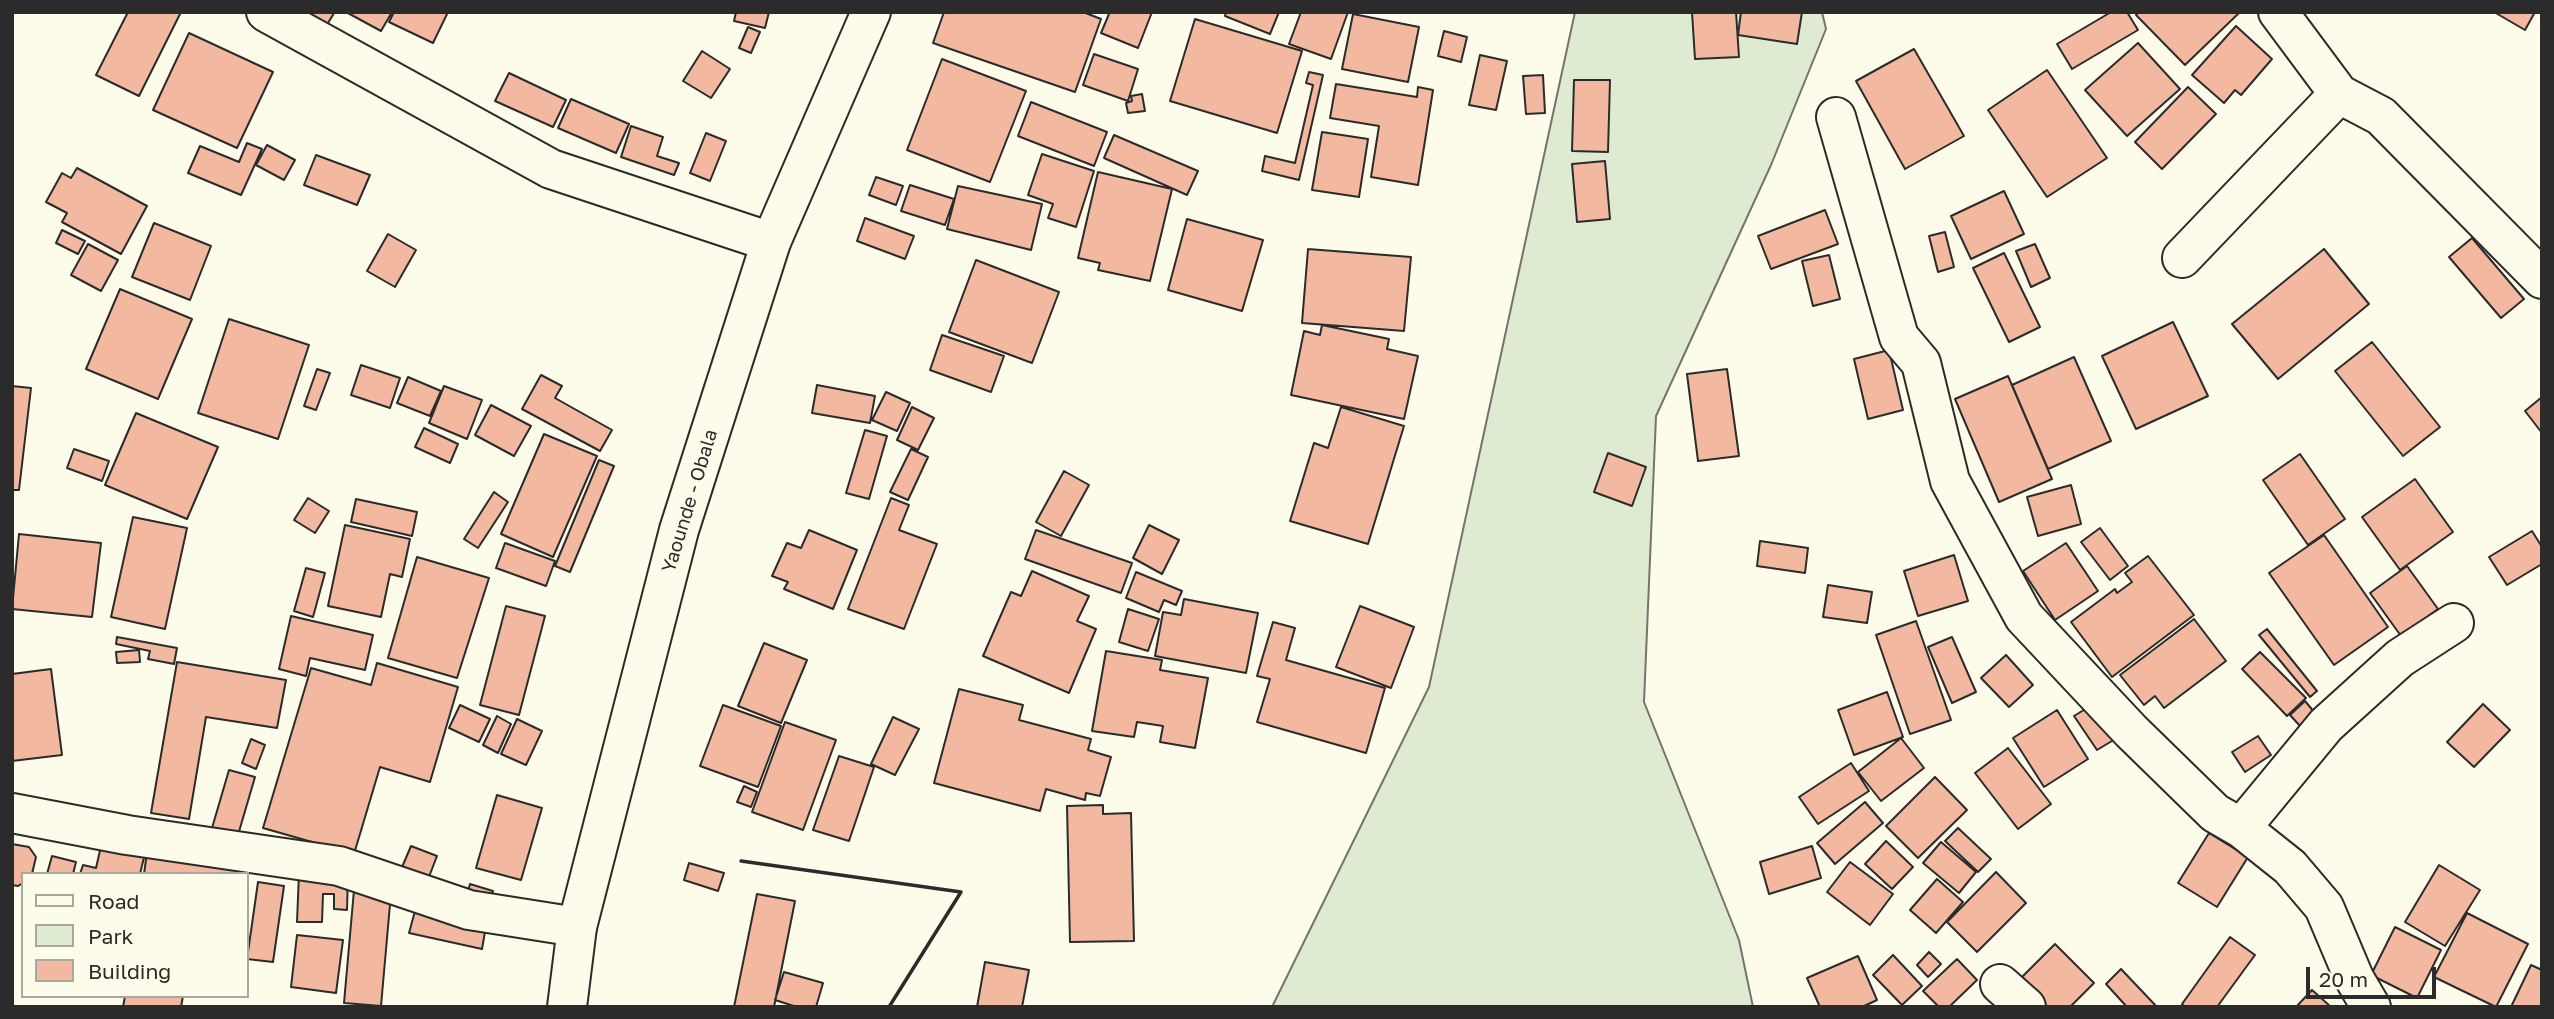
<!DOCTYPE html>
<style>
body{margin:0}
#map{position:relative;width:2554px;height:1019px;overflow:hidden;background:#fdfbea;font-family:"Golos Text",sans-serif}
canvas{display:block}
.frame{position:absolute;inset:0;border:14px solid #2b2b2b;pointer-events:none}
.legend{position:absolute;left:21px;top:872px;width:228px;height:126px;box-sizing:border-box;background:#fdfbea;border:2px solid #a9a89e;margin:0;padding:9px 12px;list-style:none;font-size:21px;color:#2b2b2b}
.legend li{display:flex;align-items:center;gap:14px;height:35px}
.legend b{width:35px;border:2px solid #a9a89e}
.scale{position:absolute;left:2306px;top:967px;width:130px;height:32px;box-sizing:border-box;border:4px solid #2b2b2b;border-top:0;padding-left:9px;font-size:21px;line-height:24px;white-space:nowrap;color:#2b2b2b;-webkit-text-stroke:5px #fdfbea;paint-order:stroke}
</style>
<div id="map">
<canvas width="2554" height="1019"></canvas>
<div class="frame"></div>
<ul class="legend">
<li><b style="height:9px;background:#fdfbea"></b>Road</li>
<li><b style="height:19px;background:#deebd1"></b>Park</li>
<li><b style="height:19px;background:#f2b8a0"></b>Building</li>
</ul>
<div class="scale">20 m</div>
</div>
<script>
const g = document.querySelector('canvas').getContext('2d');
g.lineJoin = 'round';
function fill(path, color) { g.fillStyle = color; g.fill(path, 'evenodd'); }
const poly = rows => new Path2D(rows.map(r => 'M' + r).join(''));
function trace(path, color, width, dash) { g.strokeStyle = color; g.lineWidth = width; g.lineCap = dash ? 'butt' : 'round'; g.setLineDash(dash || []); g.stroke(path); }
function write(font, color, halo, rows, align = 'center') {
  g.font = font + ' "Golos Text",sans-serif'; g.lineWidth = 5; g.setLineDash([]); g.textBaseline = 'middle'; g.strokeStyle = halo; g.fillStyle = color; for (const [text, x, y, turn = 0] of rows) {
    g.save(); g.translate(x, y); g.rotate((+turn || 0) * Math.PI / 180); g.textAlign = isNaN(turn) ? turn : align; if (halo) g.strokeText(text, 0, 0); g.fillText(text, 0, 0); g.restore();
  }
}
const green = poly([
 [1575,12,1822,12,1826,29,1771,165,1656,416,1644,702,1739,940,1753,1007,1272,1007,1429,687,1575,12]
]);
fill(green, '#deebd1');
trace(green, '#74746e', 2);
const building = poly([
 [128,12,181,12,139,96,96,75,128,12],
 [297,12,332,12,334,13,324,30,297,12],
 [346,12,392,12,381,31,346,12],
 [394,12,448,12,433,43,389,22,394,12],
 [736,12,769,12,765,28,734,21,736,12],
 [944,12,1083,12,1101,19,1075,92,933,43,944,12],
 [1105,12,1152,12,1138,48,1101,33,1109,14,1105,12],
 [1226,12,1279,12,1270,34,1225,16,1226,12],
 [1301,12,1348,12,1331,59,1289,44,1301,12],
 [1692,12,1736,12,1739,57,1695,59,1692,12],
 [1741,12,1802,12,1797,44,1738,35,1741,12],
 [2111,12,2127,12,2138,30,2072,69,2057,44,2111,12],
 [2139,12,2240,12,2185,65,2136,15,2139,12],
 [2494,12,2535,12,2525,30,2494,12],
 [1353,14,1419,27,1408,82,1342,69,1353,14],
 [1195,19,1302,51,1277,133,1170,101,1195,19],
 [2236,26,2272,59,2241,95,2235,90,2224,103,2192,75,2236,26],
 [748,27,760,32,751,53,739,48,748,27],
 [1444,31,1467,37,1461,62,1438,56,1444,31],
 [189,33,273,72,237,148,153,110,189,33],
 [2138,43,2180,89,2127,136,2085,90,2138,43],
 [1914,49,1964,136,1905,169,1856,81,1914,49],
 [702,51,730,69,711,98,683,81,702,51],
 [1094,54,1138,69,1128,101,1083,85,1094,54],
 [1480,55,1507,61,1496,110,1469,105,1480,55],
 [942,59,1026,91,990,182,907,150,942,59],
 [2047,70,2107,158,2047,197,1988,110,2047,70],
 [1309,72,1323,75,1299,180,1262,171,1265,156,1295,163,1313,85,1306,83,1309,72],
 [509,73,566,100,553,127,495,101,509,73],
 [1543,75,1545,113,1526,114,1523,76,1543,75],
 [1574,80,1610,80,1608,152,1572,151,1574,80],
 [1336,84,1417,97,1418,87,1433,90,1418,185,1371,177,1379,126,1330,118,1336,84],
 [2188,87,2216,114,2162,169,2135,142,2188,87],
 [1142,94,1145,111,1128,113,1126,103,1132,101,1131,96,1142,94],
 [571,99,629,124,616,153,558,128,571,99],
 [1031,102,1107,132,1094,166,1018,136,1031,102],
 [631,126,663,137,657,156,679,163,674,175,621,157,631,126],
 [1322,132,1368,139,1359,197,1312,190,1322,132],
 [706,133,726,141,710,181,690,173,706,133],
 [1114,135,1198,171,1187,195,1104,158,1114,135],
 [247,143,262,149,241,195,188,173,200,146,239,162,247,143],
 [267,145,295,160,284,180,256,165,267,145],
 [1042,154,1094,171,1076,227,1048,218,1053,204,1028,195,1042,154],
 [316,155,370,175,357,205,304,185,316,155],
 [1605,161,1610,219,1577,222,1572,164,1605,161],
 [77,168,147,206,121,254,62,222,67,213,46,202,62,173,71,178,77,168],
 [1098,172,1172,189,1150,281,1098,270,1100,263,1078,258,1098,172],
 [876,177,903,186,896,205,869,195,876,177],
 [910,185,954,199,945,225,901,211,910,185],
 [958,186,1042,204,1031,250,947,229,958,186],
 [2004,191,2024,234,1971,259,1951,216,2004,191],
 [1825,210,1838,244,1771,269,1758,236,1825,210],
 [865,218,914,236,905,259,857,241,865,218],
 [1187,219,1263,240,1242,311,1168,290,1187,219],
 [154,223,211,246,190,300,132,277,154,223],
 [62,230,85,241,78,254,56,243,62,230],
 [1945,232,1954,267,1938,272,1929,236,1945,232],
 [388,234,416,250,395,287,367,271,388,234],
 [2472,238,2524,299,2501,318,2449,257,2472,238],
 [88,244,118,260,101,291,71,275,88,244],
 [2035,244,2050,278,2031,287,2016,251,2035,244],
 [1308,249,1411,257,1404,331,1302,323,1308,249],
 [2324,249,2369,304,2278,379,2232,324,2324,249],
 [2004,253,2040,327,2009,342,1973,268,2004,253],
 [1829,255,1840,299,1813,306,1802,261,1829,255],
 [976,260,1059,292,1032,363,949,332,976,260],
 [120,289,192,319,158,399,86,369,120,289],
 [229,319,309,345,278,439,198,413,229,319],
 [2173,322,2208,396,2136,429,2102,356,2173,322],
 [1322,325,1389,339,1387,349,1418,356,1404,419,1291,395,1304,331,1320,335,1322,325],
 [942,335,1004,356,991,392,930,370,942,335],
 [2372,342,2440,427,2403,456,2335,371,2372,342],
 [1889,350,1903,410,1868,419,1854,359,1889,350],
 [2074,357,2111,441,2048,469,2012,385,2074,357],
 [361,365,400,378,390,408,351,395,361,365],
 [317,369,330,373,316,410,304,406,317,369],
 [1727,369,1739,456,1698,461,1687,374,1727,369],
 [541,375,562,386,555,398,612,430,600,451,522,409,541,375],
 [2008,376,2052,479,1999,502,1955,399,2008,376],
 [408,377,441,391,430,416,397,403,408,377],
 [817,385,875,396,870,423,812,413,817,385],
 [12,386,31,388,19,490,12,490,12,386],
 [444,386,482,400,467,439,429,423,444,386],
 [886,392,910,403,897,431,872,420,886,392],
 [2542,397,2542,433,2525,411,2542,397],
 [491,405,531,426,514,456,475,435,491,405],
 [912,407,934,418,918,450,897,440,912,407],
 [1341,407,1404,426,1368,544,1290,521,1314,443,1328,448,1341,407],
 [136,413,218,447,187,519,105,485,136,413],
 [424,428,458,444,450,463,415,447,424,428],
 [865,430,887,436,869,499,846,493,865,430],
 [544,434,597,456,553,557,501,534,544,434],
 [74,449,109,461,102,481,67,468,74,449],
 [911,449,928,457,908,500,890,492,911,449],
 [1608,453,1646,467,1632,506,1594,492,1608,453],
 [2300,454,2345,519,2308,545,2263,480,2300,454],
 [599,460,614,466,570,572,555,566,599,460],
 [1064,471,1089,485,1061,536,1036,522,1064,471],
 [2415,479,2453,532,2400,570,2362,517,2415,479],
 [2071,485,2081,524,2038,536,2027,497,2071,485],
 [494,492,508,502,478,548,464,539,494,492],
 [308,498,329,511,315,533,294,520,308,498],
 [891,498,909,505,899,530,937,544,904,629,848,609,891,498],
 [356,499,417,512,412,536,351,522,356,499],
 [133,517,187,528,165,629,111,617,133,517],
 [345,525,410,539,402,577,390,574,381,617,328,606,345,525],
 [1149,525,1179,540,1162,574,1133,558,1149,525],
 [2100,528,2128,566,2110,580,2081,542,2100,528],
 [809,530,857,550,833,609,784,589,788,582,772,576,787,543,801,548,809,530],
 [1036,530,1132,563,1121,593,1025,559,1036,530],
 [2532,531,2542,547,2542,564,2507,585,2489,557,2532,531],
 [19,534,101,543,92,617,12,609,19,534],
 [2324,535,2388,627,2334,665,2269,573,2324,535],
 [1760,541,1808,548,1805,573,1757,566,1760,541],
 [505,543,555,561,546,586,496,568,505,543],
 [2066,543,2098,591,2055,620,2023,571,2066,543],
 [1954,555,1968,601,1918,616,1904,571,1954,555],
 [2148,556,2194,615,2112,677,2071,622,2115,589,2117,593,2132,582,2125,573,2148,556],
 [417,557,489,578,457,678,388,658,417,557],
 [2407,566,2438,609,2401,636,2370,593,2407,566],
 [306,568,325,573,313,617,294,611,306,568],
 [1032,571,1089,596,1077,621,1096,629,1069,693,983,656,1011,592,1021,596,1032,571],
 [1136,572,1182,591,1176,605,1164,600,1159,612,1126,598,1136,572],
 [1828,585,1872,592,1867,623,1823,617,1828,585],
 [1184,599,1258,613,1246,673,1155,656,1163,612,1181,615,1184,599],
 [506,606,545,616,519,715,480,705,506,606],
 [1360,606,1414,627,1391,688,1336,667,1360,606],
 [1128,609,1159,619,1148,651,1119,642,1128,609],
 [291,616,373,635,365,670,310,658,306,676,279,669,291,616],
 [2194,619,2226,661,2164,708,2155,696,2144,705,2120,675,2194,619],
 [1916,621,1951,720,1910,734,1876,635,1916,621],
 [1273,622,1295,628,1286,660,1385,688,1366,753,1257,722,1270,679,1257,676,1273,622],
 [2267,629,2317,691,2310,697,2259,635,2267,629],
 [117,637,177,648,174,664,148,659,150,651,116,644,117,637],
 [1952,637,1976,692,1952,703,1928,647,1952,637],
 [764,643,807,660,781,723,738,706,764,643],
 [139,650,140,662,117,663,116,652,139,650],
 [1106,651,1162,660,1160,670,1208,678,1195,748,1160,742,1163,726,1137,722,1134,737,1092,731,1106,651],
 [2260,652,2306,698,2287,716,2242,669,2260,652],
 [2006,655,2033,685,2009,707,1981,678,2006,655],
 [177,662,286,680,277,728,206,717,189,819,151,813,177,662],
 [377,663,458,687,430,782,380,767,354,854,263,828,311,668,371,685,377,663],
 [51,669,62,755,12,761,12,674,51,669],
 [959,689,1023,705,1019,720,1091,739,1088,750,1111,757,1100,796,1086,793,1085,800,1046,789,1040,811,934,783,959,689],
 [1887,692,1903,737,1854,755,1838,710,1887,692],
 [2305,701,2315,713,2300,726,2290,715,2305,701],
 [2095,703,2117,738,2097,750,2074,716,2095,703],
 [2483,704,2510,730,2474,767,2447,742,2483,704],
 [460,705,490,719,479,742,449,728,460,705],
 [723,705,781,726,758,787,700,766,723,705],
 [2057,710,2088,759,2044,787,2013,738,2057,710],
 [497,716,511,724,498,753,483,745,497,716],
 [893,717,919,729,895,775,871,764,893,717],
 [517,719,542,731,526,765,501,754,517,719],
 [785,722,836,740,803,830,752,812,785,722],
 [2258,736,2271,755,2245,772,2232,752,2258,736],
 [1901,738,1924,768,1881,801,1858,772,1901,738],
 [251,739,265,745,256,769,242,763,251,739],
 [2008,748,2051,804,2018,829,1975,773,2008,748],
 [839,756,874,767,849,841,813,830,839,756],
 [1851,763,1869,791,1818,824,1799,797,1851,763],
 [229,770,255,777,238,835,212,828,229,770],
 [1935,777,1967,810,1918,858,1886,826,1935,777],
 [744,786,757,792,751,807,737,802,744,786],
 [497,795,542,808,521,880,476,868,497,795],
 [1865,802,1883,823,1835,864,1817,843,1865,802],
 [1103,805,1103,814,1131,813,1134,941,1070,942,1067,806,1103,805],
 [1958,828,1991,859,1978,872,1945,841,1958,828],
 [2209,833,2248,857,2217,907,2178,883,2209,833],
 [1886,841,1913,867,1892,889,1865,864,1886,841],
 [1941,842,1976,872,1959,893,1923,863,1941,842],
 [12,844,29,847,36,857,32,874,23,874,23,883,18,886,12,885,12,844],
 [147,845,140,874,80,874,83,865,96,868,101,846,147,845],
 [411,846,437,856,427,882,400,872,411,846],
 [1812,846,1821,878,1769,894,1760,862,1812,846],
 [147,852,248,868,247,874,144,874,147,852],
 [52,856,76,862,73,874,47,874,52,856],
 [1850,862,1893,894,1870,925,1827,892,1850,862],
 [689,863,724,873,718,891,684,880,689,863],
 [2439,865,2480,890,2445,946,2405,922,2439,865],
 [1996,872,2026,903,1977,952,1947,922,1996,872],
 [299,873,348,874,347,910,334,909,334,894,323,894,322,922,297,922,299,873],
 [1937,879,1963,902,1936,933,1910,910,1937,879],
 [258,882,284,886,273,962,247,959,258,882],
 [470,884,493,891,491,899,468,892,470,884],
 [354,890,391,893,381,1006,344,1003,354,890],
 [757,894,795,901,774,1007,734,1007,757,894],
 [415,911,486,926,482,949,409,933,415,911],
 [2467,913,2528,944,2496,1007,2434,977,2467,913],
 [2395,927,2441,950,2417,998,2371,975,2395,927],
 [297,935,343,940,336,993,291,987,297,935],
 [2230,937,2255,955,2217,1007,2185,1007,2182,1004,2230,937],
 [2055,944,2094,983,2070,1007,2038,1007,2015,984,2055,944],
 [1929,952,1941,964,1928,977,1917,965,1929,952],
 [1893,955,1922,986,1902,1005,1873,975,1893,955],
 [1858,956,1877,1000,1862,1007,1820,1007,1807,978,1858,956],
 [1957,959,1977,980,1949,1007,1939,1007,1923,991,1957,959],
 [985,962,1029,970,1022,1007,977,1007,985,962],
 [2531,965,2542,970,2542,1007,2511,1007,2531,965],
 [2121,969,2157,1007,2127,1007,2106,984,2121,969],
 [784,972,823,983,816,1007,797,1007,775,1000,784,972],
 [2312,990,2331,1007,2296,1007,2312,990],
 [125,996,183,996,181,1007,123,1007,125,996]
]);
fill(building, '#f2b8a0');
trace(building, '#2b2b2b', 2);
const street = poly([
 [266,12,551,169,771,242],
 [2278,12,2339,94,2381,116,2542,279],
 [1836,117,1899,337,1921,363,1950,481,2024,617,2131,731,2215,813,2241,828,2290,867,2324,907,2354,978,2371,1007],
 [2182,258,2339,94],
 [12,813,127,835,339,866,469,910,577,927],
 [2241,828,2326,725,2400,658,2454,623],
 [2000,984,2026,1007]
]);
const highway = poly([
 [567,1007,577,927,679,530,771,242,871,12]
]);
trace(street, '#2b2b2b', 42);
trace(highway, '#2b2b2b', 42);
trace(street, '#fdfbea', 38);
trace(highway, '#fdfbea', 38);
trace(poly([
 [741,861,961,892,889,1007]
]), '#2b2b2b', 3.5);
write('19px', '#2b2b2b', '#fdfbea', [
 ["Yaounde - Obala",690,501,-73]
]);
</script>
